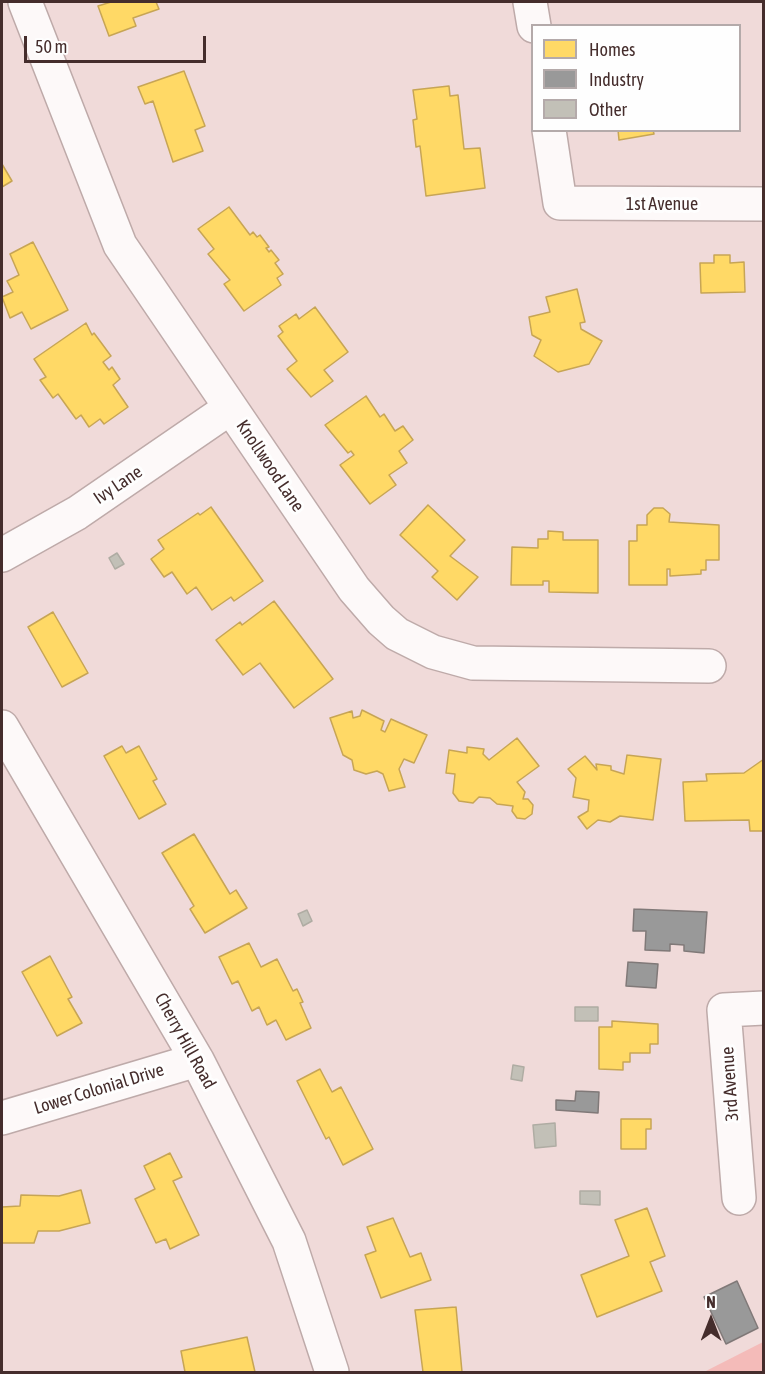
<!DOCTYPE html>
<style>
body{margin:0}
#map{position:relative;width:765px;height:1374px;overflow:hidden;background:#f0dad9;font-family:"Asap Condensed",sans-serif}
canvas{display:block}
.frame{position:absolute;inset:0;border:3px solid #452d2c;pointer-events:none}
.legend{position:absolute;left:531px;top:24px;width:210px;height:108px;box-sizing:border-box;background:#fefefe;border:2px solid #b4aaaa;margin:0;padding:8px 10px;list-style:none;font-size:18px;color:#452d2c}
.legend li{display:flex;align-items:center;gap:12px;height:30px}
.legend b{width:30px;border:2px solid #b4aaaa}
.north{position:absolute;left:681px;top:1290px;width:60px;height:60px;-webkit-text-stroke:4px #fefefe;paint-order:stroke;rotate:0deg;font-size:16px;font-weight:700;line-height:24px;text-align:center;color:#452d2c}
.north::after{content:'';display:block;margin:auto;width:21px;height:27px;background:#452d2c;clip-path:polygon(50% 0,100% 100%,50% 72%,0 100%)}
.scale{position:absolute;left:24px;top:36px;width:182px;height:27px;box-sizing:border-box;border:3px solid #452d2c;border-top:0;padding-left:8px;font-size:18px;line-height:21px;white-space:nowrap;color:#452d2c;-webkit-text-stroke:4px #fefefe;paint-order:stroke}
</style>
<div id="map">
<canvas width="765" height="1374"></canvas>
<div class="frame"></div>
<ul class="legend">
<li><b style="height:16px;background:#ffd966"></b>Homes</li>
<li><b style="height:16px;background:#999"></b>Industry</li>
<li><b style="height:16px;background:#c2c0b7"></b>Other</li>
</ul>
<div class="north">N</div>
<div class="scale">50 m</div>
</div>
<script>
const g = document.querySelector('canvas').getContext('2d');
g.lineJoin = 'round';
function fill(path, color) { g.fillStyle = color; g.fill(path, 'evenodd'); }
const poly = rows => new Path2D(rows.map(r => 'M' + r).join(''));
function trace(path, color, width, dash) { g.strokeStyle = color; g.lineWidth = width; g.lineCap = dash ? 'butt' : 'round'; g.setLineDash(dash || []); g.stroke(path); }
function write(font, color, halo, rows, align = 'center') {
  g.font = font + ' "Asap Condensed",sans-serif'; g.lineWidth = 6; g.setLineDash([]); g.textBaseline = 'middle'; g.strokeStyle = halo; g.fillStyle = color; for (const [text, x, y, turn = 0] of rows) {
    g.save(); g.translate(x, y); g.rotate((+turn || 0) * Math.PI / 180); g.textAlign = isNaN(turn) ? turn : align; if (halo) g.strokeText(text, 0, 0); g.fillText(text, 0, 0); g.restore();
  }
}
fill(poly([
 [763,1342,763,1372,704,1372]
]), '#f4bbb9');
const homes = poly([
 [111,2,156,2,159,9,133,18,136,26,109,36,98,6,111,2],
 [184,71,205,126,195,130,203,151,173,162,153,101,145,104,138,87,184,71],
 [449,86,450,96,458,95,464,149,480,148,485,188,426,196,420,146,416,147,413,120,417,119,413,90,449,86],
 [618,130,653,130,654,134,619,140,618,130],
 [2,164,12,181,2,187,2,164],
 [229,207,250,235,253,232,257,237,260,235,269,247,266,248,269,252,271,250,279,260,275,263,283,274,277,278,281,285,244,311,224,284,230,280,208,254,214,249,198,229,229,207],
 [33,242,68,310,31,329,22,312,10,318,2,297,13,292,7,281,19,275,10,254,33,242],
 [714,255,730,255,730,263,744,262,745,292,701,293,700,263,714,263,714,255],
 [577,289,585,322,580,323,581,329,602,341,589,364,558,372,534,356,541,340,532,335,529,317,550,312,546,297,577,289],
 [315,307,348,352,324,370,333,381,311,397,287,369,297,361,278,336,283,332,279,326,296,314,299,319,315,307],
 [86,323,92,335,94,333,111,356,103,362,109,370,112,367,120,379,113,385,128,407,104,424,100,419,89,427,81,415,76,419,58,394,53,398,40,380,46,377,34,359,86,323],
 [366,396,380,417,384,414,395,431,403,426,413,440,399,451,407,463,389,475,396,485,370,504,340,465,354,455,351,451,348,453,325,425,366,396],
 [428,505,465,540,450,556,478,577,457,600,432,577,438,571,400,535,428,505],
 [211,507,263,581,234,601,231,597,212,610,196,587,187,594,172,572,164,577,151,559,164,549,158,540,198,513,200,515,211,507],
 [654,508,663,508,670,514,669,522,719,525,719,560,706,560,706,570,701,570,701,574,670,576,670,569,667,569,667,585,629,585,629,541,637,541,637,525,647,525,647,515,654,508],
 [548,531,563,532,563,540,598,540,598,593,549,592,549,581,543,581,543,585,511,585,512,547,538,548,538,539,548,539,548,531],
 [274,601,333,679,294,708,260,663,243,675,216,640,240,622,242,625,274,601],
 [53,612,88,673,62,687,28,627,53,612],
 [362,710,384,721,381,730,385,732,391,719,427,735,414,763,404,759,399,769,405,787,389,791,383,774,377,771,366,774,354,770,352,760,343,755,330,718,352,711,353,718,360,716,362,710],
 [517,738,539,766,517,782,525,792,523,799,528,799,533,805,532,814,525,819,517,818,512,811,513,806,497,804,490,798,479,797,473,803,459,801,453,793,455,774,446,773,449,750,467,753,467,747,484,749,483,754,489,760,517,738],
 [122,746,126,753,139,746,157,779,153,781,166,804,139,819,104,756,122,746],
 [627,755,661,759,653,820,620,816,610,822,598,820,587,829,578,817,588,811,589,800,573,797,576,778,568,769,585,756,597,770,596,764,611,766,611,770,624,774,627,755],
 [764,759,764,831,750,831,749,820,685,821,683,782,707,781,706,774,744,773,764,759],
 [194,834,230,894,236,890,247,908,205,933,190,909,194,906,162,853,194,834],
 [249,943,261,967,277,959,293,991,297,989,303,1002,300,1003,311,1028,286,1040,276,1020,267,1025,259,1007,252,1011,238,981,232,984,219,957,249,943],
 [50,956,72,997,68,999,82,1023,57,1036,22,972,50,956],
 [612,1021,658,1024,658,1044,650,1044,650,1053,630,1053,630,1062,623,1062,623,1070,599,1069,599,1027,612,1027,612,1021],
 [320,1069,332,1092,341,1087,373,1149,343,1165,329,1137,326,1139,297,1081,320,1069],
 [621,1119,651,1119,651,1129,646,1129,646,1149,621,1149,621,1119],
 [170,1153,182,1177,173,1181,199,1235,170,1249,166,1239,156,1243,135,1199,155,1189,144,1166,170,1153],
 [81,1190,90,1223,59,1231,38,1231,34,1243,2,1243,2,1207,20,1206,21,1195,59,1196,81,1190],
 [647,1208,665,1256,650,1262,662,1291,597,1317,581,1275,629,1256,615,1220,647,1208],
 [393,1218,410,1257,421,1253,431,1280,381,1298,365,1255,376,1251,367,1227,393,1218],
 [456,1307,462,1372,423,1372,415,1310,456,1307],
 [247,1337,255,1372,185,1372,181,1351,247,1337]
]);
fill(homes, '#ffd966');
trace(homes, '#c7a555', 1.5);
const industry = poly([
 [634,909,707,912,704,953,684,951,684,945,670,944,670,951,645,950,646,931,633,931,634,909],
 [628,962,658,964,656,988,626,986,628,962],
 [576,1091,599,1092,598,1113,556,1110,556,1100,575,1101,576,1091],
 [737,1281,758,1328,726,1344,704,1297,737,1281]
]);
fill(industry, '#999');
trace(industry, '#807978', 1.5);
const building = poly([
 [117,553,124,564,115,569,109,558,117,553],
 [307,910,312,921,303,926,298,914,307,910],
 [575,1007,598,1007,598,1021,575,1021,575,1007],
 [513,1065,524,1067,522,1081,511,1079,513,1065],
 [555,1123,556,1146,535,1148,533,1125,555,1123],
 [580,1191,600,1191,600,1205,580,1204,580,1191]
]);
fill(building, '#c2c0b7');
trace(building, '#afaca3', 1.5);
const minor = poly([
 [25,2,120,245,354,589,381,620,397,634,433,652,473,663,709,666],
 [530,2,534,26],
 [549,130,560,203,764,204],
 [2,555,77,513,230,408],
 [2,727,197,1060,289,1241,332,1372],
 [2,1118,197,1060],
 [739,1198,724,1010,764,1008]
]);
trace(minor, '#beaaa9', 36);
trace(minor, '#fdf9f9', 33);
write('18px', '#452d2c', '#fefefe', [
 ["1st Avenue",662,204],
 ["Knollwood Lane",270,466,56],
 ["Ivy Lane",118,485,-34],
 ["Cherry Hill Road",185,1041,61],
 ["3rd Avenue",730,1084,-94],
 ["Lower Colonial Drive",99,1089,-17]
]);
</script>
